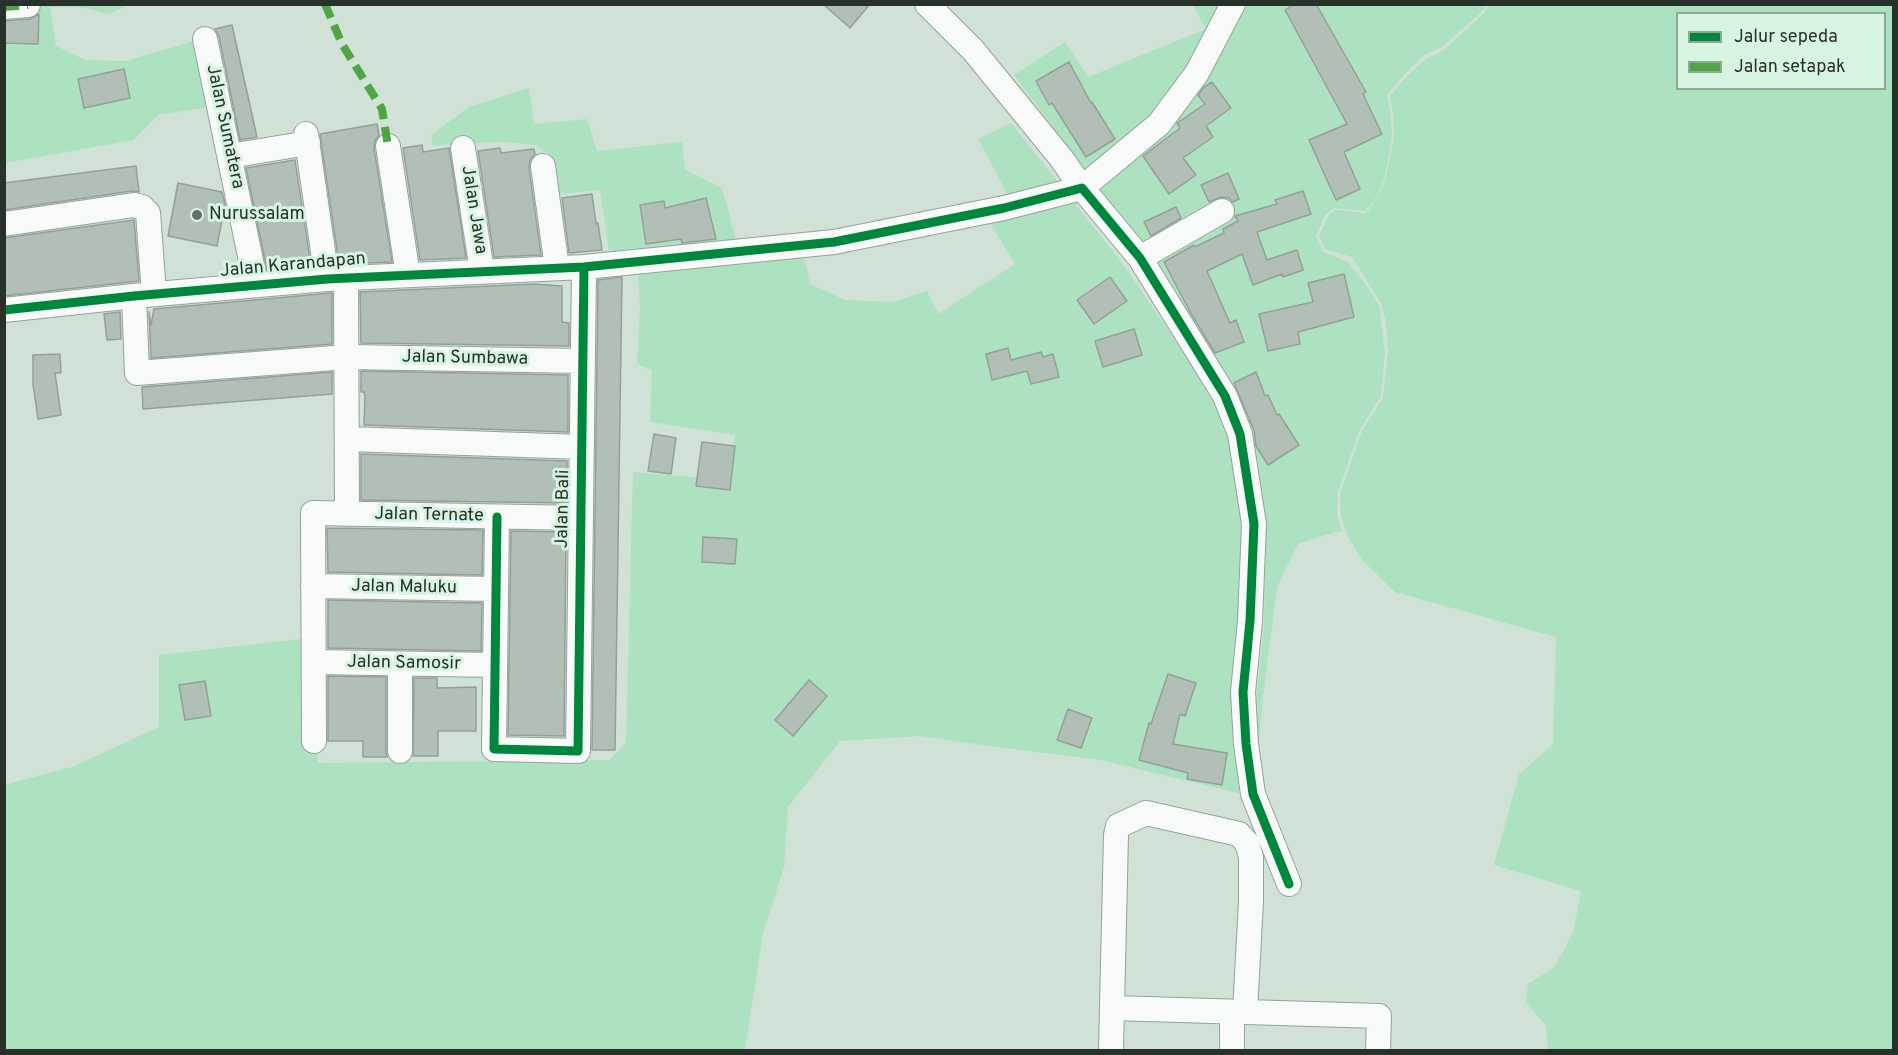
<!DOCTYPE html>
<style>
body{margin:0}
#map{position:relative;width:1898px;height:1055px;overflow:hidden;background:#d0e1d6;font-family:Overpass,sans-serif}
canvas{display:block}
.frame{position:absolute;inset:0;border:6px solid #26322a;pointer-events:none}
.legend{position:absolute;left:1676px;top:12px;width:210px;height:78px;box-sizing:border-box;background:#d7f4e0;border:2px solid #90a697;margin:0;padding:8px 10px;list-style:none;font-size:18px;color:#26322a}
.legend li{display:flex;align-items:center;gap:12px;height:30px}
.legend b{width:30px;border:2px solid #90a697}
</style>
<div id="map">
<canvas width="1898" height="1055"></canvas>
<div class="frame"></div>
<ul class="legend">
<li><b style="height:8px;background:#00873e"></b>Jalur sepeda</li>
<li><b style="height:8px;background:#50a543"></b>Jalan setapak</li>
</ul>
</div>
<script>
const g = document.querySelector('canvas').getContext('2d');
g.lineJoin = 'round';
function fill(path, color) { g.fillStyle = color; g.fill(path, 'evenodd'); }
const poly = rows => new Path2D(rows.map(r => 'M' + r).join(''));
function trace(path, color, width, dash) { g.strokeStyle = color; g.lineWidth = width; g.lineCap = dash ? 'butt' : 'round'; g.setLineDash(dash || []); g.stroke(path); }
function write(font, color, halo, rows, align = 'center') {
  g.font = font + ' Overpass,sans-serif'; g.lineWidth = 6; g.setLineDash([]); g.textBaseline = 'middle'; g.strokeStyle = halo; g.fillStyle = color; for (const [text, x, y, turn = 0] of rows) {
    g.save(); g.translate(x, y); g.rotate((+turn || 0) * Math.PI / 180); g.textAlign = isNaN(turn) ? turn : align; if (halo) g.strokeText(text, 0, 0); g.fillText(text, 0, 0); g.restore();
  }
}
fill(poly([
 [5,5,128,5,110,14,79,7,50,7,56,46,85,60,126,61,198,40,215,106,158,115,133,140,5,163],
 [1193,5,1485,5,1485,9,1442,47,1424,55,1404,75,1387,95,1391,115,1392,137,1384,180,1373,203,1365,211,1334,208,1325,215,1316,237,1323,252,1348,262,1364,282,1379,305,1385,352,1381,396,1359,431,1338,492,1337,515,1342,531,1335,532,1298,544,1277,587,1263,696,1259,742,1252,741,1264,624,1266,522,1250,427,1229,380,1156,265,1014,75,1065,42,1088,77,1206,29],
 [1487,5,1893,5,1893,1050,1548,1050,1546,1026,1526,1003,1528,984,1553,968,1566,947,1574,929,1581,891,1494,865,1519,774,1553,744,1556,637,1395,592,1362,560,1347,535,1341,515,1340,494,1362,431,1383,398,1388,351,1386,322,1381,303,1352,257,1325,249,1319,236,1328,216,1335,210,1358,212,1365,214,1373,205,1385,181,1394,138,1393,115,1390,96,1406,77,1426,59,1444,50,1487,10],
 [1678,14,1884,14,1884,88,1678,88],
 [529,88,534,124,587,119,597,151,682,142,685,170,722,188,738,246,800,240,810,284,845,300,893,302,927,291,938,314,1015,264,989,221,1008,195,978,139,1011,123,1122,263,1212,393,1227,434,1243,520,1242,794,1101,760,989,746,920,736,840,741,788,807,784,867,763,933,745,1050,5,1050,4,785,72,767,159,727,159,655,318,637,317,763,610,760,626,742,633,472,728,480,735,435,650,422,652,370,637,364,640,310,637,248,609,251,600,190,559,194,552,156,536,145,502,142,464,143,433,146,431,135,469,107]
]), '#ade2c1');
const building = poly([
 [823,4,870,4,850,28,823,4],
 [1294,4,1316,4,1366,92,1363,94,1382,134,1344,152,1360,189,1336,200,1309,140,1347,124,1285,10,1294,4],
 [39,14,38,44,4,43,4,21,30,19,39,14],
 [232,25,257,137,240,140,219,36,215,29,232,25],
 [1069,62,1091,103,1092,102,1115,139,1086,157,1052,103,1049,105,1036,81,1069,62],
 [124,69,130,98,84,108,78,79,124,69],
 [1212,82,1231,108,1206,126,1213,137,1183,158,1196,175,1169,194,1143,156,1180,128,1177,123,1205,104,1198,95,1204,87,1212,82],
 [377,124,379,135,375,141,374,148,392,262,339,264,320,134,377,124],
 [422,145,423,152,449,148,466,258,420,260,403,148,422,145],
 [500,148,501,153,534,149,535,154,530,160,529,168,541,255,494,257,478,151,500,148],
 [295,160,311,266,267,270,246,168,295,160],
 [136,166,139,192,132,191,4,210,4,183,136,166],
 [1228,173,1239,199,1233,202,1229,198,1221,197,1209,202,1201,185,1228,173],
 [178,183,222,192,225,204,217,246,168,236,178,183],
 [1303,191,1311,214,1257,232,1267,260,1297,250,1303,270,1283,277,1282,274,1253,285,1242,254,1207,271,1230,323,1236,320,1244,342,1215,353,1189,310,1164,262,1194,245,1195,247,1224,233,1223,229,1238,221,1235,216,1277,204,1275,200,1303,191],
 [592,194,596,224,598,223,602,250,569,253,562,198,592,194],
 [706,198,716,239,682,243,681,239,646,244,640,205,664,201,665,208,706,198],
 [1176,207,1181,218,1151,236,1144,222,1176,207],
 [134,220,139,281,4,296,4,238,134,220],
 [1344,274,1354,317,1298,332,1300,344,1268,351,1259,314,1313,302,1308,283,1344,274],
 [622,277,615,750,592,750,598,280,622,277],
 [1110,277,1127,301,1094,324,1077,300,1110,277],
 [534,284,562,286,562,322,569,323,569,346,361,343,360,292,534,284],
 [332,293,332,344,151,358,149,312,151,325,154,309,332,293],
 [120,312,121,339,107,340,104,314,120,312],
 [1134,329,1142,355,1103,367,1095,341,1134,329],
 [1008,348,1011,360,1041,352,1043,357,1053,354,1059,377,1031,384,1027,371,992,380,986,354,1008,348],
 [60,354,61,373,55,373,61,415,38,419,33,384,33,355,60,354],
 [361,371,568,375,568,432,364,425,365,396,364,392,361,392,361,371],
 [332,372,332,394,143,409,142,387,332,372],
 [1256,372,1265,396,1268,395,1277,415,1279,414,1299,445,1268,465,1256,446,1254,430,1234,383,1256,372],
 [654,434,676,438,671,474,648,471,654,434],
 [702,442,735,446,730,490,696,486,702,442],
 [361,454,567,461,567,503,361,500,361,454],
 [327,528,483,530,482,575,328,572,327,528],
 [511,531,566,532,564,736,508,735,511,531],
 [703,537,737,539,735,564,702,562,703,537],
 [328,600,482,603,481,651,328,648,328,600],
 [1168,674,1196,683,1185,716,1180,714,1173,744,1227,753,1222,785,1187,779,1188,773,1139,760,1149,723,1151,724,1168,674],
 [328,676,386,677,386,751,387,757,363,757,363,741,328,741,328,676],
 [414,678,437,678,437,688,476,687,476,731,438,731,438,756,413,756,414,678],
 [809,680,827,696,793,736,775,720,809,680],
 [205,681,211,716,185,720,179,685,205,681],
 [1068,709,1092,718,1081,748,1057,740,1068,709]
]);
fill(building, '#b2bfb7');
trace(building, '#93a098', 1.5);
const minor = poly([
 [927,4,973,50,1061,158,1082,188,1159,124,1197,73,1233,4],
 [4,7,28,5],
 [205,39,256,285],
 [306,134,327,279],
 [388,146,408,275],
 [463,148,482,271],
 [230,156,308,143],
 [543,166,557,268],
 [4,224,134,205,142,207,148,213,154,294],
 [1140,258,1222,211],
 [346,277,347,514],
 [134,296,137,373,347,357,583,361],
 [4,310,134,296,327,279,584,267,834,242,1004,208,1082,188,1140,258,1225,396,1240,434,1254,524,1250,621,1243,692,1246,744,1253,794,1289,884],
 [348,439,582,447],
 [497,517,494,749,578,751,584,267],
 [313,586,495,589],
 [314,662,495,665],
 [400,664,400,751],
 [314,741,313,513,581,518],
 [1112,1008,1379,1016,1378,1050],
 [1111,1050,1116,835,1118,826,1146,813,1239,834,1247,843,1251,857,1251,901,1245,1012],
 [1232,1050,1232,1012]
]);
trace(minor, '#95a29a', 26);
trace(minor, '#f8faf9', 24);
trace(poly([
 [325,4,342,44,382,109,388,146],
 [4,7,28,5]
]), '#50a543', 8, [15, 8]);
trace(poly([
 [4,310,134,296,327,279,584,267,834,242,1004,208,1082,188,1140,258,1225,396,1240,434,1254,524,1250,621,1243,692,1246,744,1253,794,1289,884],
 [497,517,494,749,578,751,584,267]
]), '#00873e', 9);
for (const [x, y, r, color] of [
 [197,215,6,"#626f66"]
]) { const dot = new Path2D(); dot.arc(x, y, r, 0, 2 * Math.PI); g.fillStyle = color; g.fill(dot); trace(dot, '#d7f4e0', 2); }
write('18px', '#26322a', '#d7f4e0', [
 ["Jalan Sumatera",224,127,78],
 ["Jalan Jawa",473,210,81],
 ["Jalan Karandapan",293,266,-5],
 ["Jalan Sumbawa",465,359,1],
 ["Jalan Bali",564,509,-89],
 ["Jalan Ternate",429,516,1],
 ["Jalan Maluku",404,588,1],
 ["Jalan Samosir",404,664,1]
]);
write('18px', '#26322a', '#d7f4e0', [
 ["Nurussalam",209,215]
], 'left');
</script>
